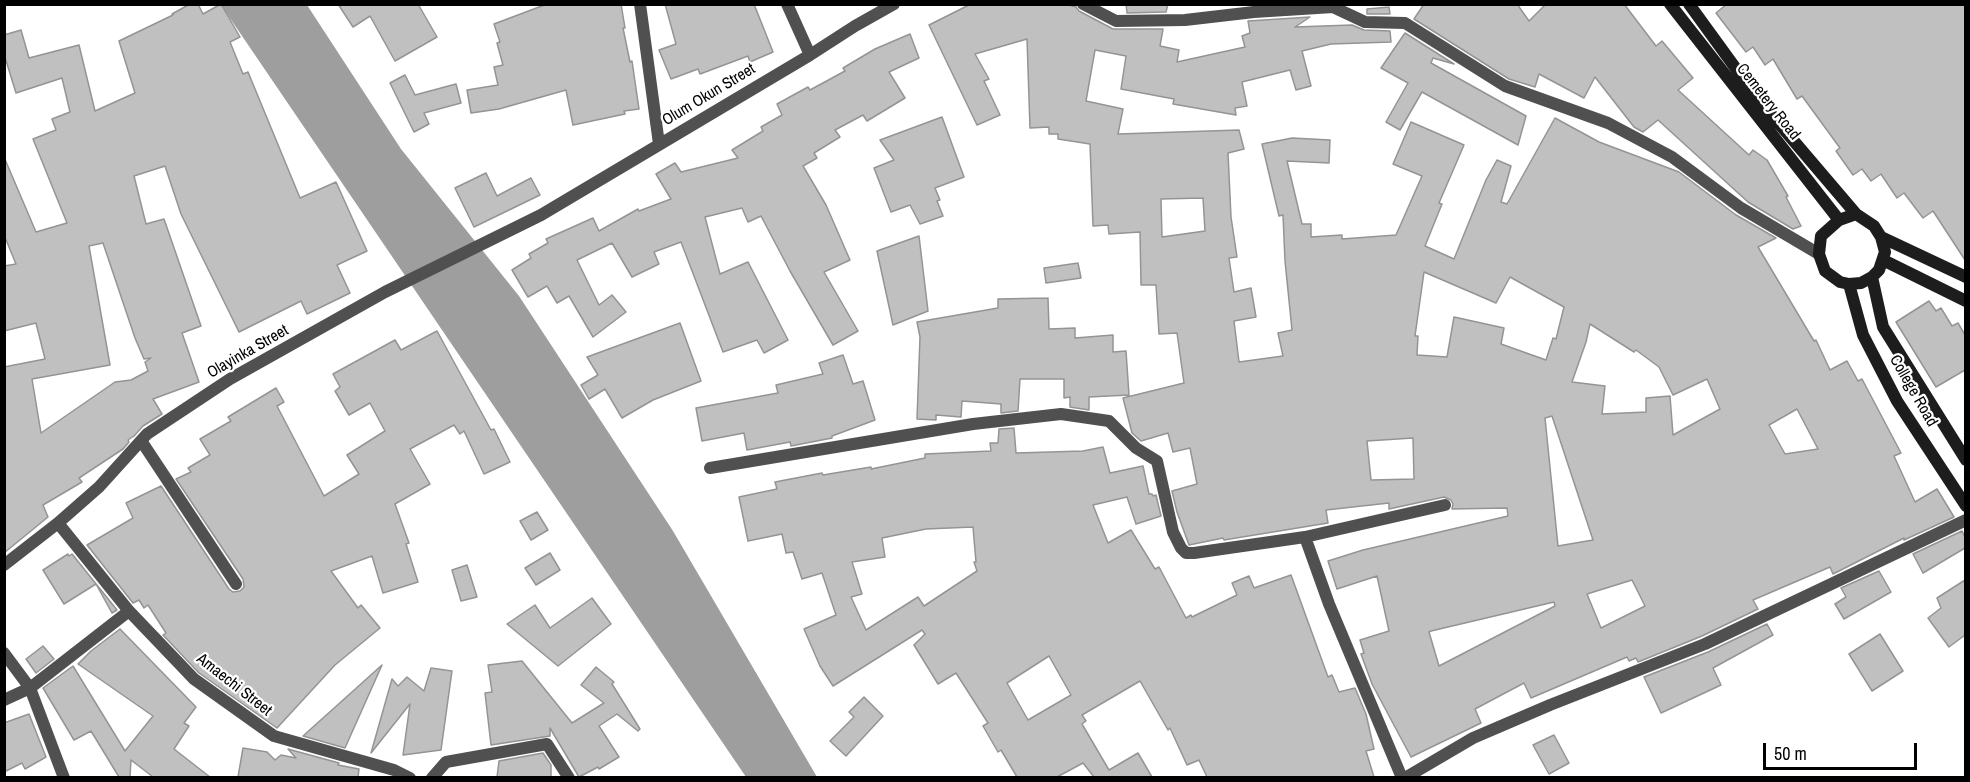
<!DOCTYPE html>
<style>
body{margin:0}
#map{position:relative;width:1970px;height:782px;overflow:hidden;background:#fff;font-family:"Archivo Narrow",sans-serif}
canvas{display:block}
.frame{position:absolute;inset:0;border:6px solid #000;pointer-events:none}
.scale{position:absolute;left:1763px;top:743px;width:154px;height:27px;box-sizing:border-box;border:3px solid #000;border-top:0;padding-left:8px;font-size:18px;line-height:21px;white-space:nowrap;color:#000;-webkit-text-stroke:4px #fff;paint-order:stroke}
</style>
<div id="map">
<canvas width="1970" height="782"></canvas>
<div class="frame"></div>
<div class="scale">50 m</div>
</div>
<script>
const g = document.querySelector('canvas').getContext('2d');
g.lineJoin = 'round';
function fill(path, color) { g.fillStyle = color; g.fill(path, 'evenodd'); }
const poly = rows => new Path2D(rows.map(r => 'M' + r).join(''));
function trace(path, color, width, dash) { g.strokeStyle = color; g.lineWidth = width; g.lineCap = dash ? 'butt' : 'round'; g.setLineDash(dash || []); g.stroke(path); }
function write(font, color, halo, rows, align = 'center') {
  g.font = font + ' "Archivo Narrow",sans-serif'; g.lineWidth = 4.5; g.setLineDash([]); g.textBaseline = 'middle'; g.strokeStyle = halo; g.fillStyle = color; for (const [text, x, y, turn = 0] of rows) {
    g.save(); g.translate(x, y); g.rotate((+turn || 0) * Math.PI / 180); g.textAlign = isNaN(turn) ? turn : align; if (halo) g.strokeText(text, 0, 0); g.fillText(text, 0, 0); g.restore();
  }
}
fill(poly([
 [221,5,307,5,401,149,519,296,673,531,817,777,746,777]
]), '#9e9e9e');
const building = poly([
 [190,4,198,4,203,14,221,4,240,37,230,42,243,74,248,72,300,198,336,182,367,251,337,265,350,293,307,314,301,301,239,332,181,214,165,166,134,176,146,224,164,219,201,326,182,333,199,382,153,399,162,414,143,426,134,436,128,440,129,442,123,449,79,478,82,482,43,505,48,517,4,553,4,367,45,359,36,323,4,331,4,266,16,264,4,235,4,157,36,232,67,223,33,139,56,130,52,119,70,112,62,78,16,93,4,54,4,35,21,30,29,58,79,45,95,111,135,93,119,41,173,15,172,14,190,4],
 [103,243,135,338,144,359,151,358,145,362,148,371,131,380,115,382,41,433,32,379,110,365,89,246,103,243],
 [338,4,418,4,437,37,395,61,370,16,353,27,338,4],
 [547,4,621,4,625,28,623,28,630,62,632,61,639,109,624,111,625,114,573,125,566,90,499,109,471,113,467,90,498,85,494,67,503,65,497,43,500,42,494,24,547,4],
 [665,4,754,4,773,52,750,62,748,56,700,74,698,69,671,79,659,50,676,44,665,4],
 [971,4,1065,4,1076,7,1079,11,1113,29,1163,29,1160,46,1179,50,1177,62,1245,47,1242,36,1250,33,1248,21,1310,17,1295,27,1352,25,1364,30,1390,31,1391,42,1331,44,1302,51,1311,86,1296,90,1290,70,1242,82,1247,106,1235,108,1236,115,1173,104,1174,99,1121,89,1126,56,1095,50,1086,101,1123,109,1118,134,1239,130,1244,149,1228,153,1231,217,1237,257,1229,258,1234,292,1251,288,1256,317,1234,321,1239,362,1283,356,1278,333,1292,330,1285,261,1283,215,1279,216,1262,144,1292,138,1330,140,1329,163,1287,161,1302,224,1311,224,1311,237,1342,235,1342,239,1396,235,1422,176,1393,164,1411,122,1464,145,1439,203,1442,204,1425,246,1454,259,1486,180,1497,160,1511,166,1501,202,1507,204,1555,118,1599,142,1679,172,1736,215,1776,238,1758,247,1814,341,1816,340,1830,370,1847,361,1858,381,1862,379,1901,453,1894,456,1915,502,1937,489,1954,517,1904,540,1904,538,1833,574,1830,567,1753,600,1758,609,1702,636,1638,662,1636,658,1629,661,1627,657,1531,698,1524,683,1475,709,1481,723,1411,757,1372,684,1361,654,1364,653,1360,640,1389,631,1377,576,1337,589,1328,561,1363,550,1508,516,1507,508,1452,509,1453,504,1451,500,1444,497,1389,509,1389,503,1326,510,1328,523,1224,540,1223,538,1189,545,1177,512,1172,491,1197,484,1190,448,1173,452,1168,433,1141,441,1132,433,1123,398,1184,383,1177,333,1159,334,1156,285,1141,285,1140,232,1109,234,1108,225,1093,226,1090,144,1058,139,1058,134,1049,134,1049,127,1030,128,1027,39,975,54,989,79,984,81,1000,115,977,125,929,25,971,4],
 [1203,198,1205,231,1162,237,1161,199,1203,198],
 [1424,272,1496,303,1510,277,1564,307,1556,339,1553,338,1546,360,1501,344,1504,328,1454,317,1447,357,1417,355,1418,336,1415,336,1424,272],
 [1590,324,1634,352,1636,350,1659,367,1673,395,1707,379,1720,409,1673,435,1670,396,1646,398,1646,412,1602,414,1605,386,1572,382,1586,342,1590,324],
 [1797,409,1818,449,1785,454,1769,425,1797,409],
 [1552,416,1593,540,1558,546,1545,418,1552,416],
 [1413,438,1414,479,1371,480,1367,441,1413,438],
 [1632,580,1645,606,1601,628,1587,594,1632,580],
 [1554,602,1555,606,1439,666,1429,632,1431,631,1554,602],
 [1126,4,1168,4,1166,12,1127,13,1126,4],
 [1424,4,1517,4,1529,21,1546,4,1624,4,1656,46,1662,41,1693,78,1678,90,1749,155,1753,150,1767,160,1788,196,1786,197,1801,226,1793,229,1748,202,1658,120,1643,132,1634,127,1595,77,1584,98,1539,74,1535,87,1509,79,1414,19,1424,4],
 [1727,4,1965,4,1965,260,1933,211,1923,218,1904,193,1897,198,1881,174,1871,181,1862,169,1853,175,1836,151,1840,148,1802,96,1797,99,1773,59,1765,65,1753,47,1746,52,1716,13,1727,4],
 [1389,7,1390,14,1367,14,1367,9,1389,7],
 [1405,33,1454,64,1433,58,1431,63,1526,116,1518,145,1422,92,1400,130,1386,122,1408,83,1381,68,1405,33],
 [910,34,919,58,889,72,905,98,867,121,863,115,835,130,840,137,814,153,817,158,803,166,826,205,850,260,824,272,858,331,833,345,790,271,761,216,748,222,742,208,705,217,720,274,748,262,788,340,764,353,757,340,723,352,681,242,654,252,659,264,632,277,612,243,577,260,599,305,612,295,626,312,593,337,569,296,557,303,547,286,528,297,512,270,531,258,529,254,548,243,546,239,593,218,599,231,638,209,639,211,671,199,656,174,675,163,681,172,738,158,732,150,763,131,761,127,782,115,777,104,808,87,810,90,845,71,843,68,875,49,910,34],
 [405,75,415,95,456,84,461,103,424,113,429,124,414,132,390,83,405,75],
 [942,117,964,177,935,188,940,200,937,201,943,216,920,224,910,205,891,212,874,168,894,160,880,140,942,117],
 [486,173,497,196,531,178,540,195,474,227,455,188,486,173],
 [919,236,928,311,893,325,877,251,919,236],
 [1078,263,1081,278,1046,283,1044,268,1078,263],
 [1048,298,1049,329,1075,328,1075,338,1113,335,1113,352,1126,351,1129,395,1089,397,1089,410,1070,407,1070,397,1064,398,1064,379,1020,379,1018,411,1001,413,1001,404,962,401,961,417,936,415,936,420,917,419,920,337,917,322,998,308,998,299,1048,298],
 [1929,301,1936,311,1941,308,1952,326,1958,323,1965,335,1965,370,1936,387,1896,322,1929,301],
 [680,323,701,381,653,400,622,418,605,389,589,399,581,385,598,375,587,357,680,323],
 [437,331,491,430,494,429,510,462,484,474,464,431,460,434,454,425,410,449,430,484,395,504,409,543,406,544,418,582,383,593,372,556,331,571,358,608,361,605,380,628,335,665,277,728,199,673,163,635,166,633,148,605,144,608,139,600,133,603,87,545,133,518,126,503,161,486,229,589,233,592,240,591,244,587,243,579,176,479,191,472,188,468,210,455,200,439,231,421,228,417,276,388,284,402,277,406,324,496,359,474,347,455,385,431,370,403,349,415,335,391,340,387,333,374,395,340,401,350,437,331],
 [843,355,853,384,863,381,875,420,832,436,832,438,791,446,790,442,747,450,744,433,702,441,696,408,778,393,776,385,823,374,819,363,843,355],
 [1014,428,1016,453,1083,451,1103,447,1110,473,1143,466,1149,494,1152,494,1153,496,1156,495,1161,516,1136,524,1127,497,1093,505,1108,543,1131,530,1155,569,1159,567,1186,618,1191,615,1192,617,1237,595,1232,583,1249,576,1254,588,1291,575,1328,677,1332,675,1339,692,1355,688,1366,714,1374,749,1366,751,1374,777,1207,777,1199,760,1187,765,1170,728,1168,730,1140,681,1082,715,1086,721,1082,724,1109,770,1138,753,1152,777,1094,777,1083,763,1057,777,1017,777,1001,750,998,752,983,726,988,723,956,673,938,684,914,645,925,634,922,630,833,686,820,666,804,629,836,615,822,573,802,579,793,552,786,553,782,534,748,541,739,497,777,489,775,482,822,473,823,475,871,467,871,469,925,458,925,454,991,451,990,443,998,443,999,429,1014,428],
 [973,527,976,562,974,562,977,571,924,606,918,597,866,630,851,597,862,594,852,562,885,557,882,538,926,529,973,527],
 [1049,656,1071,695,1028,720,1007,683,1049,656],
 [537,512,548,530,531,540,520,521,537,512],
 [1962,531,1965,537,1965,548,1923,573,1913,554,1962,531],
 [550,553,560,570,536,585,525,568,550,553],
 [68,554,69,556,72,554,117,610,112,613,96,584,64,604,43,570,68,554],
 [467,565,477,597,461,601,452,570,467,565],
 [1879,571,1891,592,1844,619,1835,604,1846,597,1841,588,1879,571],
 [1965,580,1965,635,1949,647,1928,618,1941,608,1937,598,1965,580],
 [592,598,611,624,558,666,507,624,535,605,550,628,592,598],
 [1767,624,1773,635,1713,668,1721,685,1661,713,1644,677,1708,652,1767,624],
 [120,629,196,707,184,723,189,726,174,749,210,777,153,777,131,760,130,777,119,777,91,731,74,740,43,688,73,666,125,751,153,716,78,664,91,651,120,629],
 [1880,634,1903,671,1872,691,1849,654,1880,634],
 [43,646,54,659,36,673,26,659,43,646],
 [522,661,572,723,604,703,581,685,596,667,614,682,612,684,640,729,638,731,617,714,599,726,619,757,599,769,598,767,579,777,550,728,550,736,491,745,485,693,492,692,488,665,522,661],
 [382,665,345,748,303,736,382,665],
 [431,668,452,671,441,750,403,755,410,704,371,753,392,679,398,686,407,677,424,691,431,668],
 [864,697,883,716,846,756,830,741,854,717,849,712,864,697],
 [29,714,46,757,25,769,22,763,4,772,4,723,29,714],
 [1554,735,1569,763,1549,774,1533,745,1554,735],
 [243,748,267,752,275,760,281,755,296,758,288,749,339,763,338,765,359,769,358,777,238,777,243,748],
 [543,753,551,765,551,777,497,777,499,761,543,753]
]);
fill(building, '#c0c0c0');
trace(building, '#949494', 1.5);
trace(poly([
 [640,4,659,144],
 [787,4,810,55],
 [1083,4,1116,21,1185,20,1254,12,1333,7,1365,22,1405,23,1505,86,1608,123,1672,157,1741,208,1819,254],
 [142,442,236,584],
 [710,468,973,424,1061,414,1109,421,1136,448,1157,461,1173,532,1181,548,1186,553,1194,553,1305,537,1445,505],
 [58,523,129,611,194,679,274,736,394,770,410,778],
 [1305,537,1329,604,1402,778],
 [4,565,58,523,99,487,147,434,230,379,385,292,541,215,810,55,855,26,894,4],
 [4,653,30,688,64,778],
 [4,700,30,688,129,611],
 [432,778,446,762,547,744,569,778],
 [1405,778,1473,738,1550,705,1705,644,1966,520]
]), '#505050', 12);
trace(poly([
 [1670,4,1839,220],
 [1689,4,1758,99,1856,214],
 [1856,214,1874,226,1881,237,1885,252,1879,270,1872,277,1861,283,1849,284,1840,282,1825,271,1819,254,1821,236,1839,220,1856,214],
 [1881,237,1966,277],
 [1883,260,1966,301],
 [1872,277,1883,327,1966,460],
 [1849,284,1863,335,1897,401,1966,506]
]), '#1d1d1d', 12);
write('16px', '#000', '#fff', [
 ["Olum Okun Street",709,95,-31],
 ["Cemetery Road",1768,102,52],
 ["Olayinka Street",248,352,-30],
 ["College Road",1913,391,60],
 ["Amaechi Street",234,685,38]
]);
</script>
